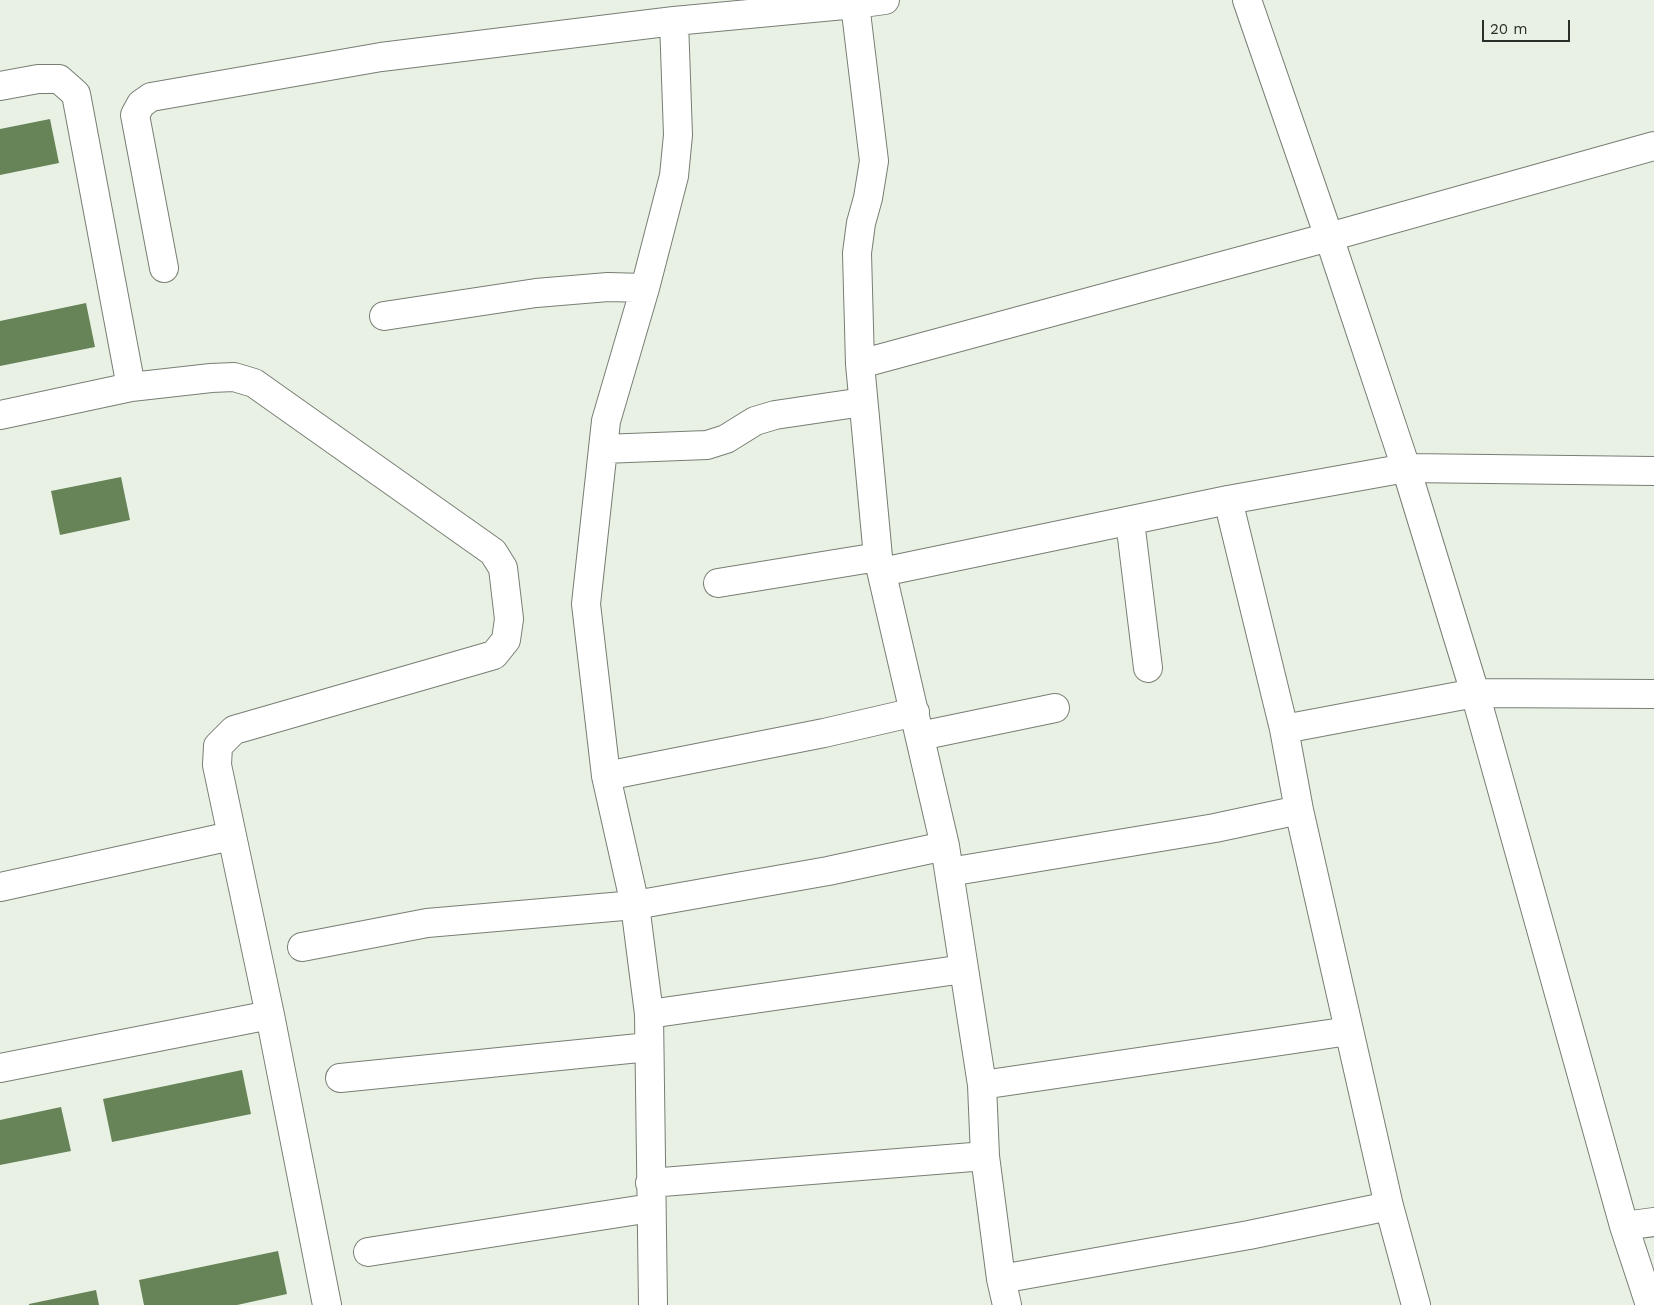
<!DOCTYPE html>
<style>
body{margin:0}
#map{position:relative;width:1654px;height:1305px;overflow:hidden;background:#e9f1e5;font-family:"Work Sans",sans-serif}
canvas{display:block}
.scale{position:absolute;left:1482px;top:20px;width:88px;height:22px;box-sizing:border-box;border:2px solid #2a2e29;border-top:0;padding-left:6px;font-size:15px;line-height:18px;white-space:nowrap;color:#2a2e29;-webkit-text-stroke:4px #e9f1e5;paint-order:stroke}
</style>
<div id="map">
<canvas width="1654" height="1305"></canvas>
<div class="scale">20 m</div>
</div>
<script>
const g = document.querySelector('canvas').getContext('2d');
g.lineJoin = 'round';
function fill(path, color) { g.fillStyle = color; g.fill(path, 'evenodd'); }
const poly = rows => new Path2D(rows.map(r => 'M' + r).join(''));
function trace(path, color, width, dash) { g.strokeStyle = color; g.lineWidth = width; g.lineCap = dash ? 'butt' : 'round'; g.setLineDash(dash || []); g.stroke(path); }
fill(poly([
 [50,119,59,163,0,175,0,129],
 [86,303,95,347,0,366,0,321],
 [121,477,130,520,60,535,51,491],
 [242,1070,251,1114,112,1142,103,1099],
 [61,1107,71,1151,0,1165,0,1120],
 [278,1251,287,1294,237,1305,144,1305,139,1280],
 [96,1290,99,1305,29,1305,29,1304]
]), '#668457');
const minor = poly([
 [1247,0,1329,237,1406,468,1475,693,1624,1226,1650,1305],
 [855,4,874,161,868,198,861,223,857,253,860,364],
 [0,86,38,79,59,79,76,94,131,387],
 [164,268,135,115,141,104,151,97,381,57,674,21,855,4,885,0],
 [384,316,536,293,608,287,645,288],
 [0,415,131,387,211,378,234,377,254,383,493,552,503,568,509,619,506,640,494,655,234,730,218,746,217,765,270,1015,327,1305],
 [603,449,707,445,726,439,755,421,775,415,863,402],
 [1228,500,1284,729,1299,810,1389,1206,1416,1305],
 [1130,521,1148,668],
 [882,572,1228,500,1406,468,1654,471],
 [718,583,878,557],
 [1284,729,1475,693,1654,694],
 [920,736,1055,708],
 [606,776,824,733,915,712],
 [949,872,1215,828,1299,810],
 [0,887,231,836],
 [302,947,427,923,635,905,828,871,945,846],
 [649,1014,964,969],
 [0,1068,270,1015],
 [340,1078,649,1047],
 [982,1085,1349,1031],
 [650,1183,985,1156],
 [1624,1226,1654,1222],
 [368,1252,651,1208],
 [1001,1279,1249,1235,1389,1206],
 [653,1305,649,1014,635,905,606,776,586,604,606,421,645,288,674,176,678,135,674,21],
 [1007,1305,1001,1279,985,1156,982,1085,945,846,878,557,860,364,1329,237,1654,146]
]);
trace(minor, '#777e73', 30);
trace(minor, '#fff', 28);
</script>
